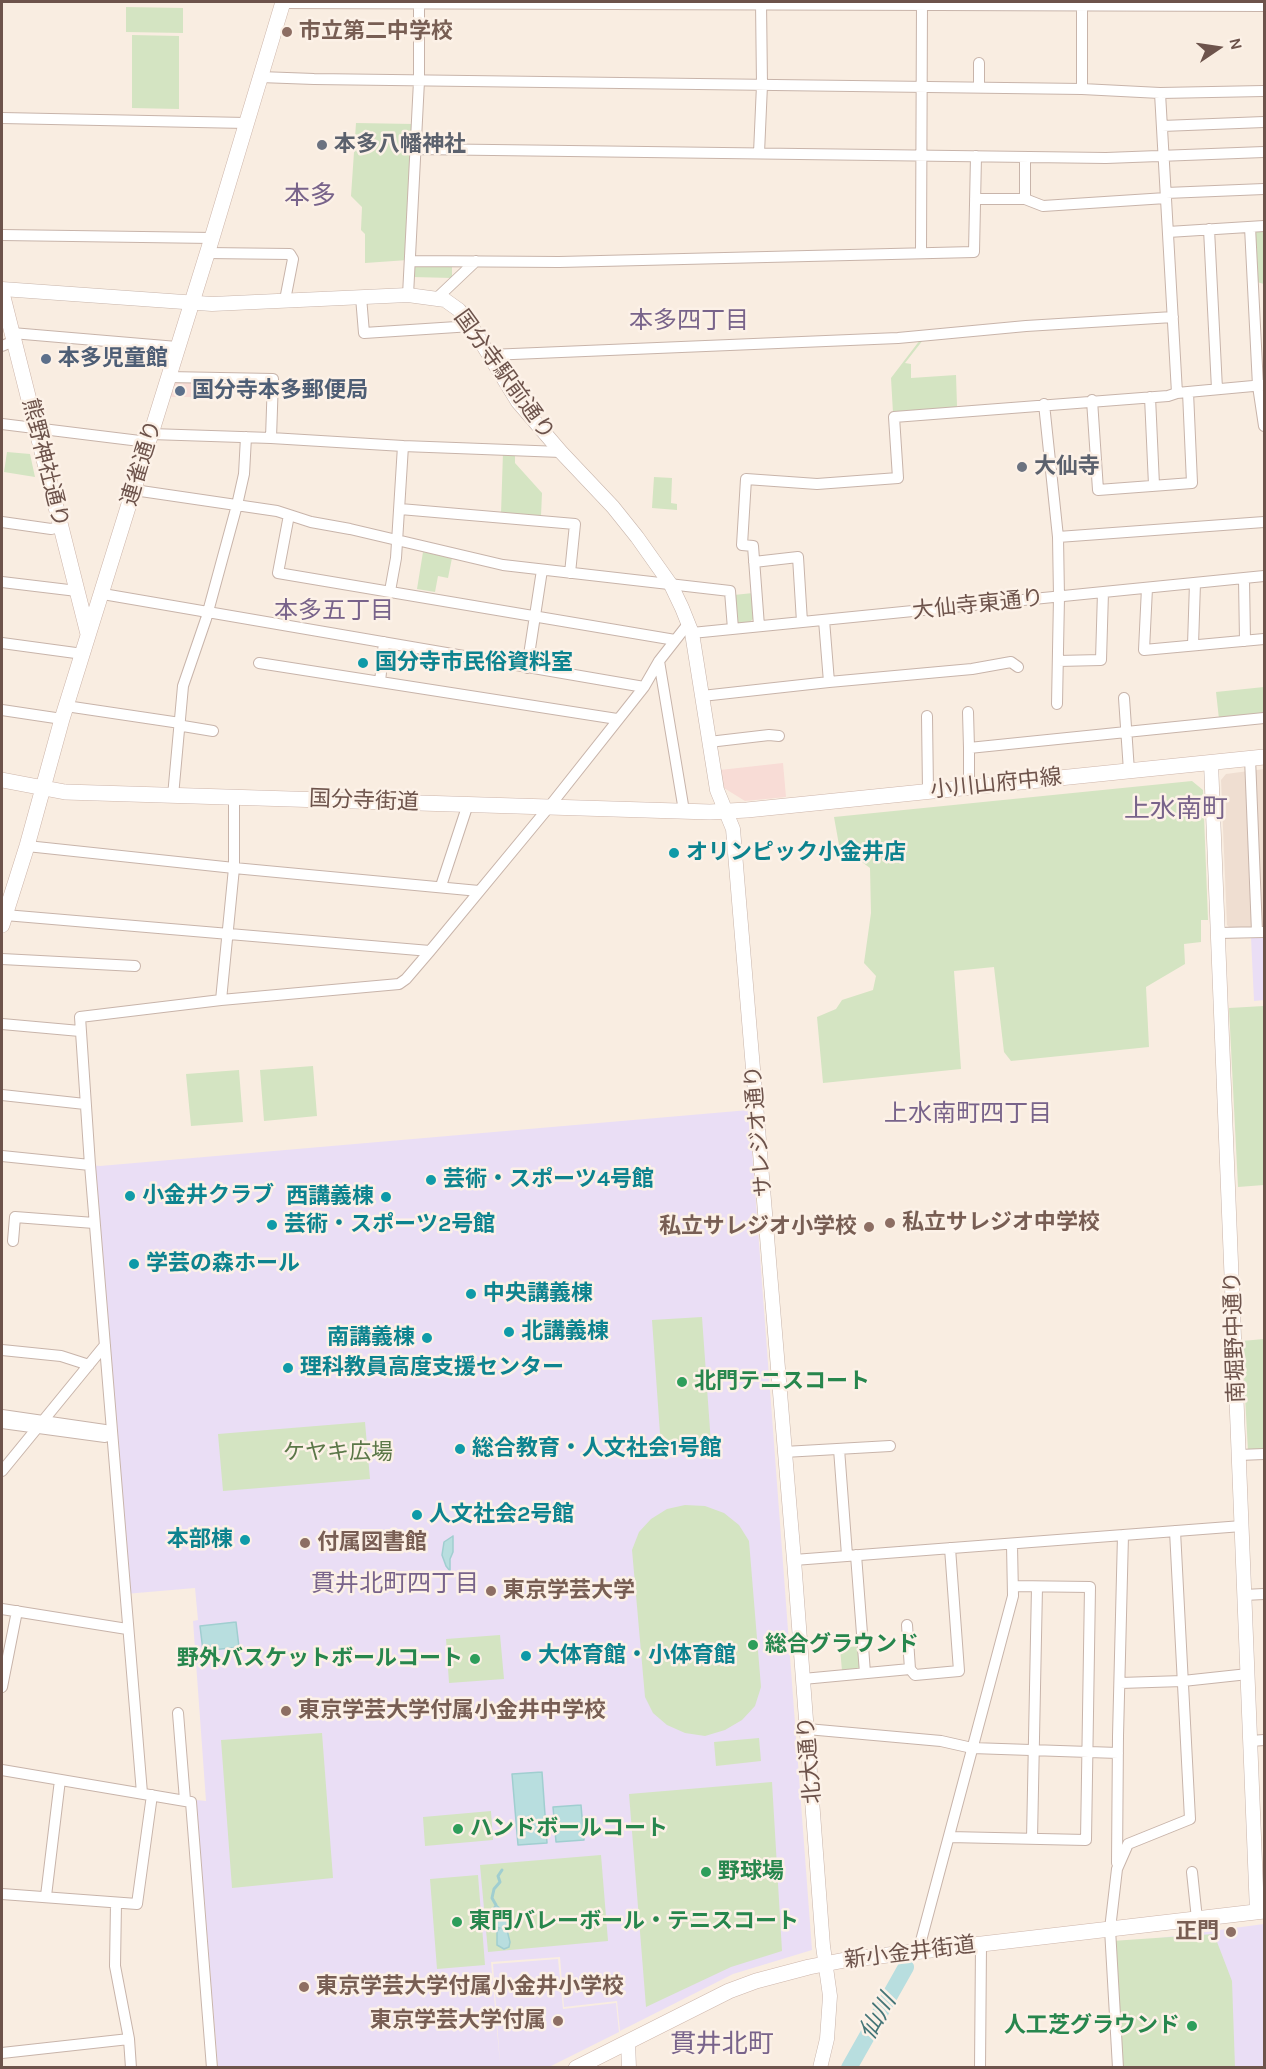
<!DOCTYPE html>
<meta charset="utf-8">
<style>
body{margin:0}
#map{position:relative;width:1266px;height:2069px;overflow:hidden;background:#f9ede1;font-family:Karla,sans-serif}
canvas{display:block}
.frame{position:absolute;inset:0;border:3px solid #6d534b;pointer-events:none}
.north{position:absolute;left:1188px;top:18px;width:60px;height:60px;-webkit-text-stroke:4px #fcf1e7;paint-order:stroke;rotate:77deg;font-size:16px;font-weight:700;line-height:24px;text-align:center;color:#6d534b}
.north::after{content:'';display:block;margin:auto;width:21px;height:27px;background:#6d534b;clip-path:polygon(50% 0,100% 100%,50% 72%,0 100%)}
</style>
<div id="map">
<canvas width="1266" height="2069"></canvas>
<div class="frame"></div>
<div class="north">N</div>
</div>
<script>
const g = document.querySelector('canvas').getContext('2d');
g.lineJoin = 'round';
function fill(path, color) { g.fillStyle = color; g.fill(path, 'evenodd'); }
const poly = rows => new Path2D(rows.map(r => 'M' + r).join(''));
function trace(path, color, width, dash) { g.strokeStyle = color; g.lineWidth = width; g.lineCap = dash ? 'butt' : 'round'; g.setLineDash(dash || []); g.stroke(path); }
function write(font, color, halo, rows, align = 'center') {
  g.font = font + ' Karla,"Noto Sans JP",sans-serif'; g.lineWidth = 5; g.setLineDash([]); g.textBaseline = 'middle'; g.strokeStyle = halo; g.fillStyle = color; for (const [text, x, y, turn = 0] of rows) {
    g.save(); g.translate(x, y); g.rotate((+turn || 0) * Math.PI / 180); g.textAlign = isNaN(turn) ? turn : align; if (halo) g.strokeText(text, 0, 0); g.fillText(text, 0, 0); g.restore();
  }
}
fill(poly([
 [1264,769,1264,928,1231,929,1227,925,1221,780,1226,774]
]), '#efded1');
fill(poly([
 [172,382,211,382,211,397,167,397],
 [783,763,786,797,745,801,724,788,720,770]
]), '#f8dcd6');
fill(poly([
 [1264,936,1264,1000,1254,1001,1251,937],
 [749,1110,812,1950,733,1974,620,2031,617,2001,564,2007,560,1957,491,1962,500,2064,493,1964,558,1959,563,2009,616,2003,619,2032,549,2067,218,2067,196,1800,206,1801,193,1621,198,1620,195,1588,125,1594,90,1165,100,1166],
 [1264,1924,1264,2067,1122,2067,1115,1944]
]), '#eadef5');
fill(poly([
 [126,7,183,8,183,33,126,32],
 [132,35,179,36,179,109,132,108],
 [356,123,414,124,408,260,365,263,365,234,361,230,362,207,351,196],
 [1258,230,1264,230,1264,284,1257,282,1254,233],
 [415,265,452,266,452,278,413,277],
 [920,340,923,340,905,363,911,364,911,378,956,375,957,406,956,408,893,413,891,378],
 [7,452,30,454,35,477,4,472],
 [503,452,515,453,515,463,542,493,541,516,501,514],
 [654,477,672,478,671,503,677,504,677,510,652,508],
 [423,552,452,558,448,578,438,576,435,592,417,589],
 [753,593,754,618,750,622,738,623,734,595],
 [1264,687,1264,714,1219,719,1216,692],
 [1192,781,1203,790,1208,920,1201,920,1201,942,1184,944,1185,964,1146,987,1149,1047,1011,1061,1004,1052,994,967,954,971,961,1069,823,1083,817,1017,836,1009,842,1000,873,990,876,976,864,963,871,913,870,868,839,845,834,817],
 [1264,1006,1264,1185,1238,1187,1229,1008],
 [313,1066,317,1116,264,1121,260,1070],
 [239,1070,243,1122,191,1126,186,1074],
 [702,1317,711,1444,661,1448,652,1320],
 [1264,1339,1264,1450,1248,1451,1242,1341],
 [365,1422,370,1479,223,1491,218,1434],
 [685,1505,705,1506,724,1513,739,1525,749,1541,761,1687,755,1706,742,1720,725,1730,705,1736,685,1733,667,1725,653,1713,645,1697,632,1550,639,1532,651,1519,667,1509],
 [500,1635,504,1679,449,1683,446,1639],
 [859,1646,861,1666,859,1670,842,1671,840,1648],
 [322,1733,333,1878,232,1888,221,1740],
 [759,1738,761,1761,716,1766,714,1742],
 [772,1782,782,1951,731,1967,646,2007,629,1794],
 [491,1811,493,1840,425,1846,423,1817],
 [601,1855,608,1941,488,1952,480,1865],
 [478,1875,485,1965,437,1969,430,1879],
 [1214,1934,1232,1981,1235,2067,1121,2067,1112,1941]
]), '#d4e4c2');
const water = poly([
 [453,1536,453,1552,450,1559,450,1571,446,1566,442,1555,444,1542,453,1536],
 [236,1622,239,1647,203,1651,200,1626,236,1622],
 [542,1772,547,1843,518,1845,512,1774,542,1772],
 [581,1805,584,1840,556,1842,553,1807,581,1805],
 [496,1905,506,1913,507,1917,507,1925,505,1927,507,1930,510,1942,509,1947,504,1949,497,1945,497,1931,500,1928,496,1927,489,1920,490,1912,496,1905]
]);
fill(water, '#b8dedf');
trace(water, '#a0ced0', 1.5);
trace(poly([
 [496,1905,492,1898,494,1889,500,1882,498,1876,502,1870]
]), '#a0ced0', 3);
trace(poly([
 [849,2068,906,1967]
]), '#b8dedf', 16);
const minor = poly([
 [283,3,1264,6],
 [260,77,314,79,1082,89,1160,93,1264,91],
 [979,87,979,63],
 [1082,89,1082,2],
 [1160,93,1177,393],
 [2,118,246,123],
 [1162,126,1264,122],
 [416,149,1106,158,1264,152],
 [759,153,762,85,761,2],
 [1166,193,1264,189],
 [975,199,1025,199,1043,206,1166,198],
 [1025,199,1025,157],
 [1250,227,1258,386,1264,426],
 [1209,229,1217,389],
 [1168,232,1264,226],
 [2,235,212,238],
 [207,253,290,254,293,259,285,300],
 [921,253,922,2],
 [410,261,559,262,974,252,976,156],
 [408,295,419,81,419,2],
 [361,297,364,333,472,326],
 [437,298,476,261],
 [12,333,177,347],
 [2,346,14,341],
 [489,355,898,338,1026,326,1173,317],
 [168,377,273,379,271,438],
 [1150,397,1154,485],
 [1092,400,1098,490,1192,483,1188,392],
 [1044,404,1058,537,1059,597,1057,704],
 [2,424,148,442],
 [151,434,271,438,403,446,561,452],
 [134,490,277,511,311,522,350,529,503,565,730,591,733,629],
 [400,509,575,524,570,573],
 [289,515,278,573,675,640],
 [2,522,51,529,60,527],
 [1058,537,1264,522],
 [754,562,798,557,802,622],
 [1244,579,1245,641],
 [2,582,77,591],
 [1147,588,1144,650,1264,639],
 [390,591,396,558,403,446],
 [103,594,644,687],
 [824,620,829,682],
 [759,626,753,546,742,545,746,479,817,484,898,478,894,417,1168,396,1177,393,1264,385],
 [692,633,1264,576],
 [2,643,83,654],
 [1193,645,1195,583],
 [659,661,684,811],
 [1058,661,1101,660,1103,592],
 [259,663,617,719],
 [527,668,542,570],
 [380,682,384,642],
 [702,696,829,682,972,669,1011,662,1018,667],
 [1124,698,1129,771],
 [66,706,180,723,183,726,213,731],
 [2,710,62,719],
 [968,712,969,748],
 [927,716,928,791],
 [709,742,769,735,779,736],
 [1250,758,1257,932],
 [969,787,969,748,1264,718],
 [173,796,183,686,206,619,237,505,244,474,246,437],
 [27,846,234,868,479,891],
 [441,886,468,804],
 [5,915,430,951],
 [1218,933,1264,932],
 [2,959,135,966],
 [221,1000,234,868,234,798],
 [2,1024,80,1031],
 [2,1095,85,1104],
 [2,1156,90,1165],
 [13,1241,15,1217,94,1223],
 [2,1350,61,1356,89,1365],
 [2,1415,105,1430,112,1434],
 [2,1423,105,1437,112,1434],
 [839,1449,847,1555],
 [784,1452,890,1446],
 [1239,1455,1264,1454],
 [2,1471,105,1345],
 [856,1555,865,1673],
 [794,1560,1242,1526],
 [1244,1595,1264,1594],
 [2,1609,127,1629],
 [907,1625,910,1669],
 [803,1679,910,1669,915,1675,959,1671,950,1548],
 [1120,1683,1183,1681,1248,1674],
 [2,1687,17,1611],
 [178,1713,185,1800],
 [807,1729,941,1741,972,1748,1118,1753],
 [1251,1741,1264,1740],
 [2,1770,191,1802,212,2068],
 [142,1793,90,1165,80,1017,221,1000,399,984,406,979,430,951,549,807,644,687,659,661,688,624],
 [949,1837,1086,1840,1090,1587,1013,1586],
 [1032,1839,1037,1587],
 [1117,1863,1118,1736,1123,1535],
 [1192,1872,1197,1919],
 [2,1894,137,1904,152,1795],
 [46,1896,60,1780],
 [116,1903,115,1966,129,2039,131,2068],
 [918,1952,1013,1596,1012,1545],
 [2,2053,129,2039],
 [980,2068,981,1945],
 [1118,2068,1110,1929,1117,1869,1128,1844,1190,1819,1175,1531]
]);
const tertiary = poly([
 [2,289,212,304,408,295,445,300,459,310,470,324,518,402,561,452,613,507,637,537,671,585,682,608,692,633,717,790,733,829,794,1560,823,1946,830,1996,827,2039,820,2068],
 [1211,763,1257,1912],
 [628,2042,629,2068]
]);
const secondary = poly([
 [2,293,88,634],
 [2,780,65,792,710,812,747,810,1264,757],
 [2,925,27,846,62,719,212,238,283,2],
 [576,2068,729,1991,756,1981,809,1967,845,1960,1264,1911]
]);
trace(minor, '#c8b4aa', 12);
trace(tertiary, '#c8b4aa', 15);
trace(secondary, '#cdb5aa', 16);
trace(minor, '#fff', 10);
trace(tertiary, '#fff', 14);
trace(secondary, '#fff', 15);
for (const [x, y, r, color] of [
 [287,32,6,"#8d6e63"],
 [322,145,6,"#6b7280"],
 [46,359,6,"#5c6f8a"],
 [180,391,6,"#5c6f8a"],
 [1022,467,6,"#6b7280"],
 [363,663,6,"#0f9aa8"],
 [674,853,6,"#0f9aa8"],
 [431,1180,6,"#0f9aa8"],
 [130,1196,6,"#0f9aa8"],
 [386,1197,6,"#0f9aa8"],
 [890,1223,6,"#8d6e63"],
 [272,1225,6,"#0f9aa8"],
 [869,1227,6,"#8d6e63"],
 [134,1264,6,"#0f9aa8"],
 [471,1294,6,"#0f9aa8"],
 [509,1332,6,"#0f9aa8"],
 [427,1338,6,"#0f9aa8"],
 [288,1368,6,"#0f9aa8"],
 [682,1382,6,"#2e9e5b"],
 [460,1449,6,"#0f9aa8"],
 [417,1515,6,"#0f9aa8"],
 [245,1540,6,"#0f9aa8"],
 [305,1543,6,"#8d6e63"],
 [491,1591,6,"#8d6e63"],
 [753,1645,6,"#2e9e5b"],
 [526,1656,6,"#0f9aa8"],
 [475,1659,6,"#2e9e5b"],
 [286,1711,6,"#8d6e63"],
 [458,1829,6,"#2e9e5b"],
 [706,1872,6,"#2e9e5b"],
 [457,1922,6,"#2e9e5b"],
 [1231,1932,6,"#8d6e63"],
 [304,1987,6,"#8d6e63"],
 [558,2021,6,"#8d6e63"],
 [1192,2026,6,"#2e9e5b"]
]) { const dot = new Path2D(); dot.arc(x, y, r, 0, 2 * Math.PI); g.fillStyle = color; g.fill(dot); trace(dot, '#fcf1e7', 2); }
write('bold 22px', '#785e54', '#fcf1e7', [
 ["市立第二中学校",299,32],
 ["私立サレジオ中学校",902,1223],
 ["私立サレジオ小学校",857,1227,"right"],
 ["付属図書館",317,1543],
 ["東京学芸大学",503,1591],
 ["東京学芸大学付属小金井中学校",298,1711],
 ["正門",1219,1932,"right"],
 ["東京学芸大学付属小金井小学校",316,1987],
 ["東京学芸大学付属",546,2021,"right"]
], 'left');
write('bold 22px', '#5b616d', '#fcf1e7', [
 ["本多八幡神社",334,145],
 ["大仙寺",1034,467]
], 'left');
write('bold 22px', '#4e5e75', '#fcf1e7', [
 ["本多児童館",58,359],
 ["国分寺本多郵便局",192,391]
], 'left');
write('22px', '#6d534b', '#fcf1e7', [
 ["国分寺駅前通り",504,375,54],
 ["熊野神社通り",45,463,76],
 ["連雀通り",142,463,-73],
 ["大仙寺東通り",978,605,-6],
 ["小川山府中線",996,784,-6],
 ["国分寺街道",364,801,2],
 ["サレジオ通り",759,1131,-95],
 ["南堀野中通り",1235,1337,-92],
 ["北大通り",810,1760,-95],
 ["新小金井街道",910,1953,-7]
]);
write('bold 22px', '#0d838f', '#fcf1e7', [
 ["国分寺市民俗資料室",375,663],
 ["オリンピック小金井店",686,853],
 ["芸術・スポーツ4号館",443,1180],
 ["小金井クラブ",142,1196],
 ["西講義棟",374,1197,"right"],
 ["芸術・スポーツ2号館",284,1225],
 ["学芸の森ホール",146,1264],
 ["中央講義棟",483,1294],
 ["北講義棟",521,1332],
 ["南講義棟",415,1338,"right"],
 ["理科教員高度支援センター",300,1368],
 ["総合教育・人文社会1号館",472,1449],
 ["人文社会2号館",429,1515],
 ["本部棟",233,1540,"right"],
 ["大体育館・小体育館",538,1656]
], 'left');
write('bold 22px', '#27864d', '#fcf1e7', [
 ["北門テニスコート",694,1382],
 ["総合グラウンド",765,1645],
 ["野外バスケットボールコート",463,1659,"right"],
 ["ハンドボールコート",470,1829],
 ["野球場",718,1872],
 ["東門バレーボール・テニスコート",469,1922],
 ["人工芝グラウンド",1180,2026,"right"]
], 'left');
write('22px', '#5b7748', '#fcf1e7', [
 ["ケヤキ広場",338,1453]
]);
write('24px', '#78638a', '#fcf1e7', [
 ["本多四丁目",689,321],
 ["本多五丁目",334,611],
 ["上水南町四丁目",968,1114],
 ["貫井北町四丁目",395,1584]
]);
write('italic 24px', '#457577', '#fcf1e7', [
 ["仙川",878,2017,-60]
]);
write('26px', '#78638a', '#fcf1e7', [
 ["本多",310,197],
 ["上水南町",1176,810],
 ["貫井北町",722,2045]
]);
</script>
